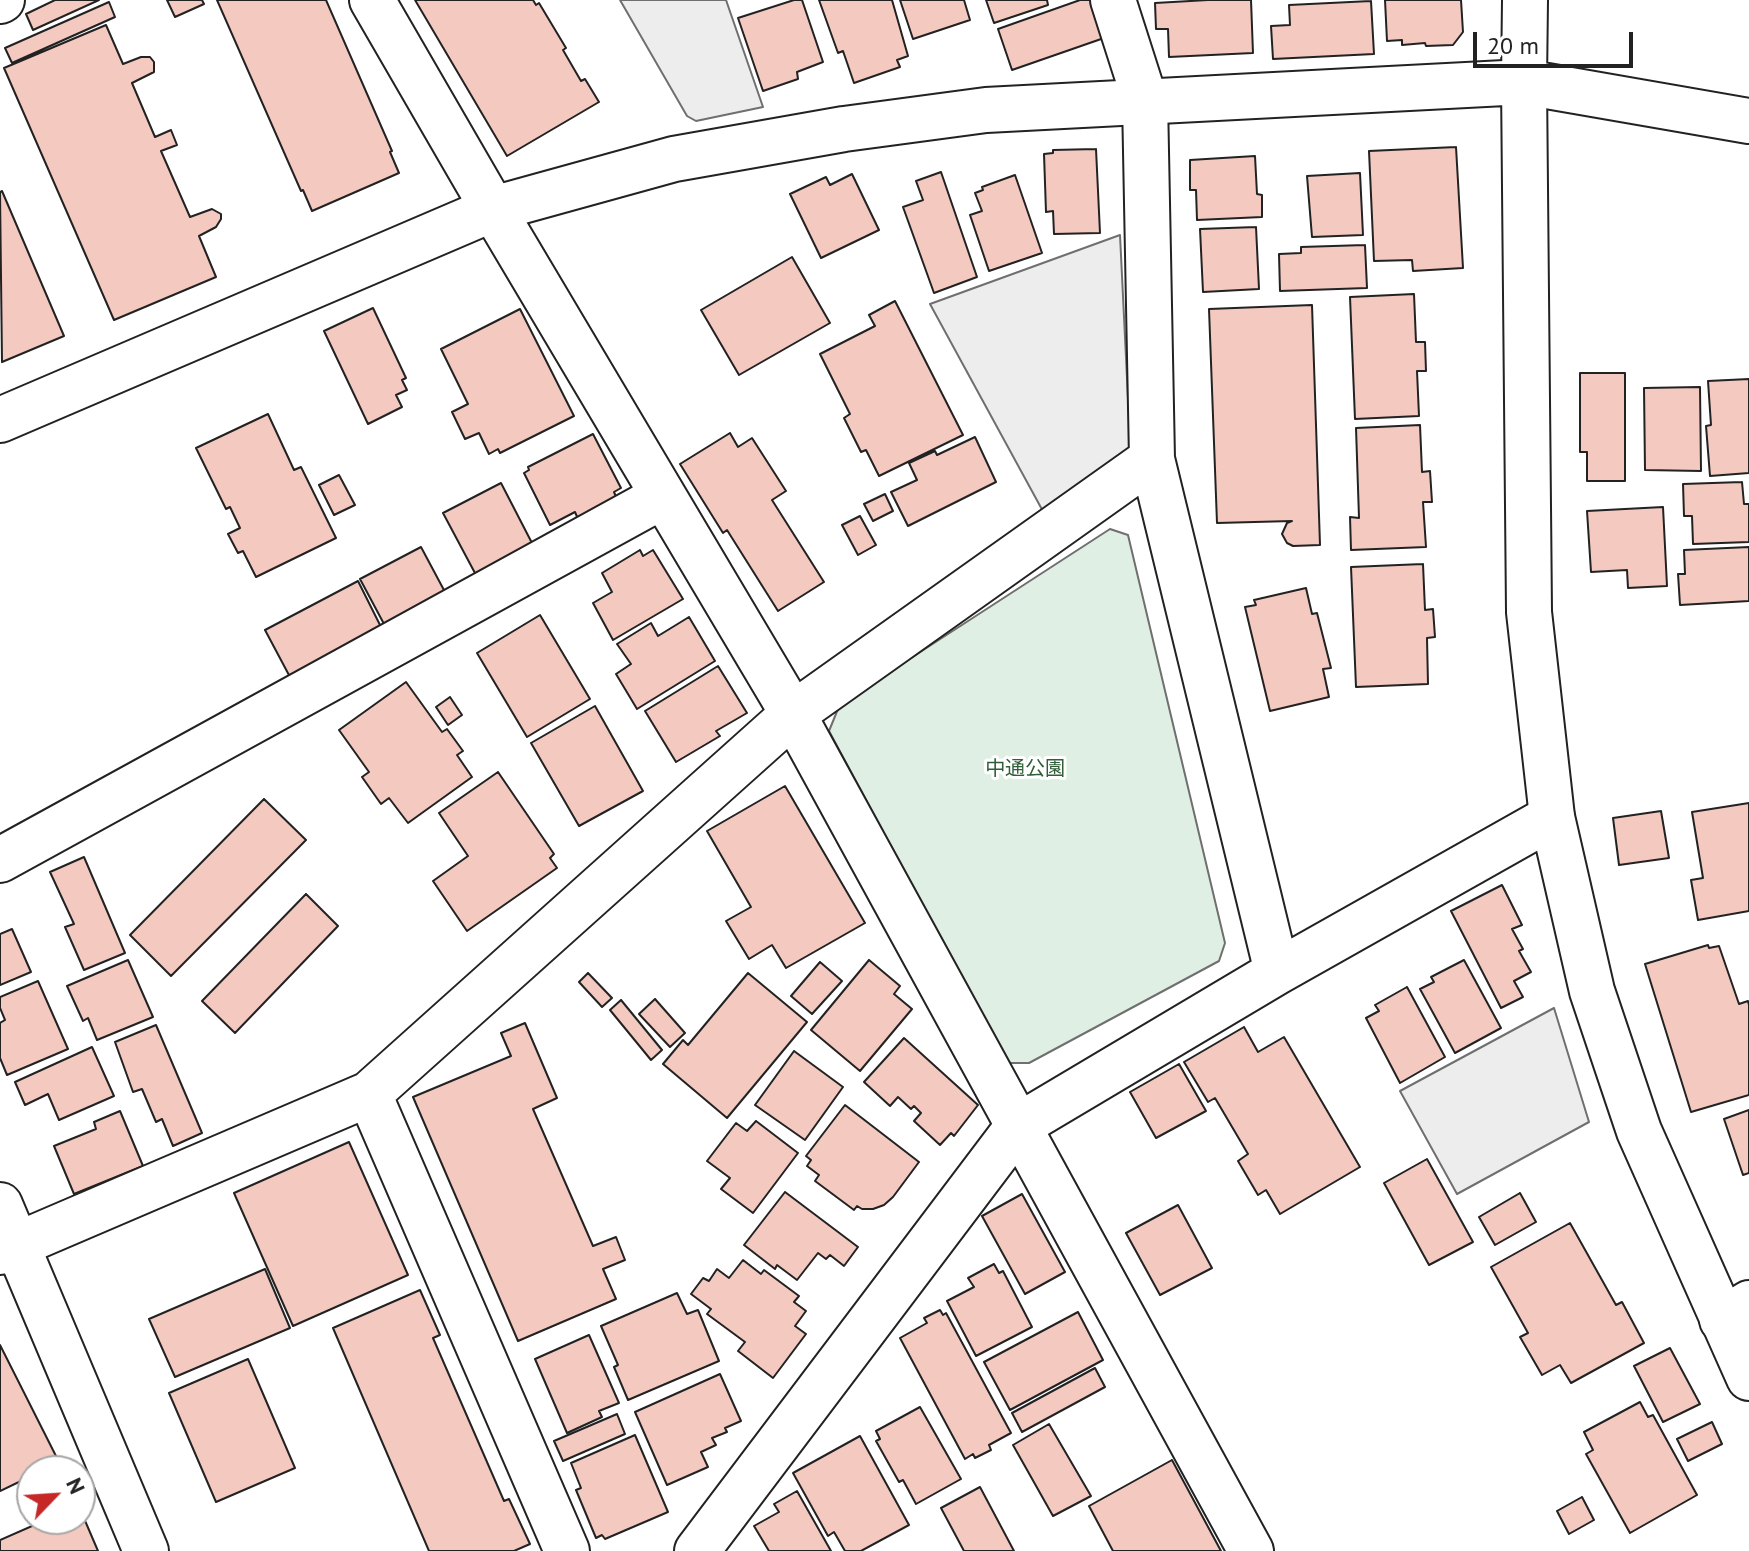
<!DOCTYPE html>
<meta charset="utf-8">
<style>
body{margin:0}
#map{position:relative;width:1749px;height:1551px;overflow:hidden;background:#fff;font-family:"PT Sans",sans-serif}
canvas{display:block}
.north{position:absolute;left:16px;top:1455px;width:80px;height:80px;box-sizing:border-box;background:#fff;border:2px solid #a7a7a7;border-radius:50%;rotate:65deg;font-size:22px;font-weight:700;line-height:32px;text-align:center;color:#222}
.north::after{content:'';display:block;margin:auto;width:28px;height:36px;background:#c62828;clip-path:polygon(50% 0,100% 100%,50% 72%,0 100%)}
.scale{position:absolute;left:1473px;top:32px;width:160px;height:36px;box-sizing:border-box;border:4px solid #222;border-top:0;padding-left:10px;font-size:24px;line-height:28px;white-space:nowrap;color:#222;-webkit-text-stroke:6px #fff;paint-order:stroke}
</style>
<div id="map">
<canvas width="1749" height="1551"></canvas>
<div class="north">N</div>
<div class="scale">20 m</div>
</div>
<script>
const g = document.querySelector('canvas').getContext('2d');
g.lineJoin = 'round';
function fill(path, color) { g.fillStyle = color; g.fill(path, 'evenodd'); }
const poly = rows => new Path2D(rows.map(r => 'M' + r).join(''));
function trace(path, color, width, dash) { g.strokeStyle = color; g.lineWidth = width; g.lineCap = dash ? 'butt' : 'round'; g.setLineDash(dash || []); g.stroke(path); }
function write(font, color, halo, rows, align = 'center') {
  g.font = font + ' "PT Sans","Noto Sans JP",sans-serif'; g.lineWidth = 6; g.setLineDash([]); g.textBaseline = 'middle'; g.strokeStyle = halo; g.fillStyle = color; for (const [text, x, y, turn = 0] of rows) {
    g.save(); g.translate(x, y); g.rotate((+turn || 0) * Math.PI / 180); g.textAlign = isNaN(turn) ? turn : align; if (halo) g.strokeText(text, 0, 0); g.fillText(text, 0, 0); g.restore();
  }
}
const green = poly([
 [1110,529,1128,535,1225,943,1219,961,1029,1063,1007,1063,829,731,840,704,1110,529]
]);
fill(green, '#e0efe3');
trace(green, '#6f6f6f', 2);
const parking = poly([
 [620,0,726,0,763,107,696,121,687,116,620,0],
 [1120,235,1131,460,1045,515,930,304,1120,235],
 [1554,1008,1589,1122,1457,1194,1400,1091,1554,1008]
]);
fill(parking, '#ededed');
trace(parking, '#6f6f6f', 2);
const building = poly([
 [55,0,99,0,33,30,26,14,55,0],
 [167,0,202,0,204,4,175,17,167,0],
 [217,0,326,0,392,151,390,152,399,173,312,211,303,190,301,191,217,0],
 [415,0,533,0,536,5,539,3,566,48,563,50,581,81,585,79,599,102,507,156,415,0],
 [794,0,802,0,823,62,797,72,798,79,763,91,738,18,794,0],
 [819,0,892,0,908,56,897,60,900,67,854,83,843,51,838,53,819,0],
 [900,0,964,0,970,20,913,39,900,0],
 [986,0,1047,0,1048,5,994,23,986,0],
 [1080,0,1090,0,1104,38,1012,70,998,29,1080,0],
 [1208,0,1251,0,1253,53,1169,57,1168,29,1156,29,1155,3,1208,0],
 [1385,0,1461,0,1463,32,1453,45,1426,46,1425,43,1402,45,1402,40,1387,41,1385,0],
 [1371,1,1374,54,1273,59,1271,26,1290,25,1289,5,1371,1],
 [109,2,115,17,12,63,5,48,109,2],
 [106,25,123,64,141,57,150,57,154,62,154,72,132,83,155,137,171,130,177,145,161,151,190,217,212,209,221,214,221,219,216,227,199,236,216,277,114,320,4,68,106,25],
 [1456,147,1463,268,1413,271,1412,260,1374,261,1369,151,1456,147],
 [1096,149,1100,233,1054,234,1053,211,1046,212,1044,154,1053,153,1053,150,1096,149],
 [1255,156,1257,194,1262,195,1262,217,1197,220,1196,190,1190,190,1190,160,1255,156],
 [941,172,977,277,934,293,903,207,923,200,916,181,941,172],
 [1360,173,1363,235,1312,237,1307,176,1360,173],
 [852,174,879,230,821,258,790,194,826,177,830,185,852,174],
 [1015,175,1042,253,989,271,970,215,982,211,975,193,983,190,982,187,1015,175],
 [2,191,64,336,2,362,0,192,2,191],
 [1256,227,1259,289,1203,292,1200,229,1256,227],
 [1365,245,1367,288,1280,291,1279,254,1301,253,1301,247,1365,245],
 [792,257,830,323,739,375,701,310,792,257],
 [1414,294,1416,342,1425,342,1426,371,1417,371,1419,416,1355,419,1350,297,1414,294],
 [895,301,963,435,879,476,866,450,861,452,844,418,850,414,820,354,875,326,869,315,895,301],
 [1312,305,1320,545,1293,546,1287,543,1282,534,1287,523,1292,521,1217,523,1209,309,1312,305],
 [373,308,406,378,402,380,407,390,396,395,402,407,368,424,324,331,373,308],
 [520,309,574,416,500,453,498,449,489,454,479,433,465,439,452,412,468,404,441,349,520,309],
 [1580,373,1625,373,1625,481,1587,481,1587,452,1580,452,1580,373],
 [1749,379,1749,473,1710,476,1706,426,1711,425,1708,381,1749,379],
 [1700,387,1701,471,1645,470,1644,388,1700,387],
 [268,414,294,470,301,467,336,538,256,577,243,551,238,553,228,534,240,528,230,507,226,509,196,448,268,414],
 [1420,425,1422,472,1430,471,1432,502,1423,502,1426,547,1351,550,1350,517,1359,518,1356,428,1420,425],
 [730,433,738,447,752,438,786,491,772,500,824,582,778,611,727,530,723,533,680,464,730,433],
 [593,434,621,488,614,492,617,499,578,519,575,512,550,525,524,473,529,470,528,467,593,434],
 [975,437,996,482,908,526,891,492,917,480,909,463,935,451,937,455,975,437],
 [339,475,355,505,334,515,319,485,339,475],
 [1742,482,1744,504,1749,504,1749,542,1693,544,1692,516,1684,516,1683,484,1742,482],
 [501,483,533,545,476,575,443,513,501,483],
 [885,494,893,511,873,521,864,504,885,494],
 [1663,507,1667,586,1628,588,1627,570,1591,572,1587,511,1663,507],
 [860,516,876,545,858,555,842,525,860,516],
 [421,547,445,592,384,624,360,579,421,547],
 [1749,547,1749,601,1680,605,1678,574,1685,574,1684,550,1749,547],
 [640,550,643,556,653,550,683,599,613,640,593,603,612,592,602,573,640,550],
 [1423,564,1425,610,1433,609,1435,637,1427,638,1428,684,1356,687,1351,567,1423,564],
 [358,581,382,629,290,677,265,630,358,581],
 [1306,588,1312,614,1317,613,1331,668,1323,669,1329,697,1270,711,1245,607,1256,605,1254,600,1306,588],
 [540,615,590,699,527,737,477,653,540,615],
 [689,617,715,661,637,709,616,674,631,664,617,644,651,623,658,636,689,617],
 [718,666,747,713,716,731,720,736,676,762,645,711,718,666],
 [406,682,442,732,447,729,463,751,457,755,472,777,408,823,389,798,381,804,362,777,369,772,339,730,406,682],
 [450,697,462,715,448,725,436,707,450,697],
 [595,706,643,791,579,826,531,743,595,706],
 [498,772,554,854,550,858,557,868,467,931,433,881,468,856,439,813,498,772],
 [785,786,865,923,786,968,772,945,749,959,726,921,751,907,707,831,785,786],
 [264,799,306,840,171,976,130,935,264,799],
 [1749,803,1749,911,1698,920,1691,880,1703,878,1692,812,1749,803],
 [1661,811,1669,858,1619,865,1613,818,1661,811],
 [84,857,125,953,84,970,65,927,74,924,50,872,84,857],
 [1502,885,1522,925,1512,929,1523,949,1519,951,1531,972,1514,981,1523,997,1501,1008,1451,911,1502,885],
 [306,894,338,926,235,1033,202,1001,306,894],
 [12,929,31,972,0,985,0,934,12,929],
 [1708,945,1709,948,1719,946,1739,1004,1748,1001,1749,1005,1749,1095,1691,1112,1645,964,1708,945],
 [128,960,153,1017,97,1040,88,1018,83,1021,67,986,128,960],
 [869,960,900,986,894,994,912,1009,860,1071,811,1030,869,960],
 [1464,960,1501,1028,1455,1053,1420,989,1434,982,1431,977,1464,960],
 [820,962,842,981,812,1014,791,996,820,962],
 [588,973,612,998,602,1007,579,982,588,973],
 [748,973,807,1022,727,1118,663,1064,683,1040,688,1045,748,973],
 [38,981,68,1049,7,1075,0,1058,0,1023,5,1020,0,1008,0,997,38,981],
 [1407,987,1445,1057,1400,1083,1366,1018,1379,1011,1375,1005,1407,987],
 [655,999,685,1033,670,1047,639,1014,655,999],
 [621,1000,662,1050,651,1060,610,1010,621,1000],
 [525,1023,557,1098,533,1109,593,1246,616,1237,625,1260,603,1269,616,1299,518,1341,413,1097,511,1056,501,1033,525,1023],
 [156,1025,202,1133,173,1146,162,1119,156,1122,142,1089,133,1092,115,1042,156,1025],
 [1244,1027,1258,1052,1284,1037,1360,1167,1280,1214,1266,1190,1258,1195,1238,1161,1248,1154,1215,1098,1208,1102,1184,1062,1244,1027],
 [904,1038,978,1105,954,1136,951,1133,940,1145,914,1121,921,1113,914,1106,911,1109,898,1097,890,1106,864,1082,904,1038],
 [92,1047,114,1096,59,1120,48,1094,25,1105,15,1082,92,1047],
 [794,1051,843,1087,805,1140,755,1105,794,1051],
 [1179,1064,1206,1111,1156,1138,1130,1092,1179,1064],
 [845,1105,919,1162,893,1197,884,1205,873,1209,862,1209,857,1206,854,1210,815,1181,819,1175,807,1166,811,1160,806,1156,845,1105],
 [1749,1110,1749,1173,1743,1175,1724,1119,1749,1110],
 [120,1111,143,1166,74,1194,54,1146,96,1129,94,1122,120,1111],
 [756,1121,798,1153,753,1213,721,1189,730,1178,707,1161,736,1123,747,1131,756,1121],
 [349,1142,408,1275,293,1326,234,1193,349,1142],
 [1427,1159,1473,1242,1429,1265,1384,1183,1427,1159],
 [785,1192,858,1247,844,1266,830,1255,826,1259,818,1253,797,1280,777,1265,775,1269,744,1245,785,1192],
 [1520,1193,1536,1222,1495,1245,1479,1217,1520,1193],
 [1022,1194,1065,1272,1025,1294,982,1216,1022,1194],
 [1178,1205,1212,1268,1160,1295,1126,1233,1178,1205],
 [1570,1223,1616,1305,1622,1302,1644,1343,1571,1383,1560,1365,1542,1375,1520,1337,1528,1333,1491,1267,1570,1223],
 [743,1260,761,1274,764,1270,799,1296,794,1302,806,1311,795,1326,806,1334,773,1378,738,1351,745,1342,707,1314,711,1309,691,1294,703,1278,709,1281,717,1269,729,1278,743,1260],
 [994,1264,999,1273,1003,1271,1032,1327,976,1356,947,1301,974,1287,968,1278,994,1264],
 [265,1269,290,1328,175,1377,149,1319,265,1269],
 [420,1290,440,1335,433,1338,504,1501,509,1499,530,1544,514,1551,429,1551,333,1328,420,1290],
 [677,1293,687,1314,698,1310,719,1361,628,1400,614,1367,618,1365,601,1326,677,1293],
 [940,1310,943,1315,946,1313,1011,1433,989,1445,991,1450,975,1458,973,1454,965,1459,900,1338,927,1323,924,1318,940,1310],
 [1078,1312,1103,1360,1010,1410,984,1362,1078,1312],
 [589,1335,619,1403,599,1411,602,1417,567,1433,535,1359,589,1335],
 [0,1345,59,1462,57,1463,58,1467,50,1471,32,1471,32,1480,23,1484,21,1481,0,1491,0,1345],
 [1670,1348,1700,1404,1663,1422,1634,1366,1670,1348],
 [248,1359,295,1468,216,1502,169,1393,248,1359],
 [1095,1368,1105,1387,1022,1432,1012,1413,1095,1368],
 [720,1374,741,1421,725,1428,727,1432,712,1438,716,1445,701,1452,708,1467,667,1485,635,1412,720,1374],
 [1640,1402,1648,1417,1653,1415,1697,1495,1630,1533,1586,1454,1593,1450,1584,1432,1640,1402],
 [920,1407,961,1479,916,1504,903,1480,899,1482,876,1441,880,1439,876,1431,920,1407],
 [617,1414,625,1434,563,1461,554,1441,617,1414],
 [1712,1422,1722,1444,1688,1461,1677,1439,1712,1422],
 [1049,1424,1091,1496,1053,1516,1013,1445,1049,1424],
 [635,1435,668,1512,605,1539,602,1535,596,1538,576,1490,581,1488,571,1463,635,1435],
 [860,1436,909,1525,861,1551,845,1551,834,1532,828,1536,793,1473,860,1436],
 [1172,1460,1221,1551,1113,1551,1089,1506,1172,1460],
 [980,1487,1014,1551,964,1551,941,1508,980,1487],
 [797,1491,831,1551,769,1551,754,1526,779,1512,774,1504,797,1491],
 [1582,1497,1594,1520,1569,1534,1557,1511,1582,1497],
 [80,1509,98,1551,0,1551,0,1540,48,1519,80,1519,80,1509]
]);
fill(building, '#f3c9c0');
trace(building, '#222', 2);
const street = poly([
 [372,0,493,209,793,714,1251,1551],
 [1113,0,1145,100,1152,459,1277,972],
 [1525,0,1524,82,1749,121],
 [0,1,2,0],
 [0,860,663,496],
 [369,1094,567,1551],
 [0,1252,369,1094,793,714,1152,459],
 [1722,1320,1749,1303],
 [697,1551,1018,1126,1277,972,1552,817]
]);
const secondary = poly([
 [0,420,493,209,674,159,844,129,986,110,1524,82,1529,612,1552,817,1592,991,1639,1131,1749,1378],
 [0,1205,146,1551]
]);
trace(street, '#222', 48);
trace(secondary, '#222', 48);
trace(street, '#fff', 44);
trace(secondary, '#fff', 44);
write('20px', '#2f5e38', '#fff', [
 ["中通公園",1025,769]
]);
</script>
